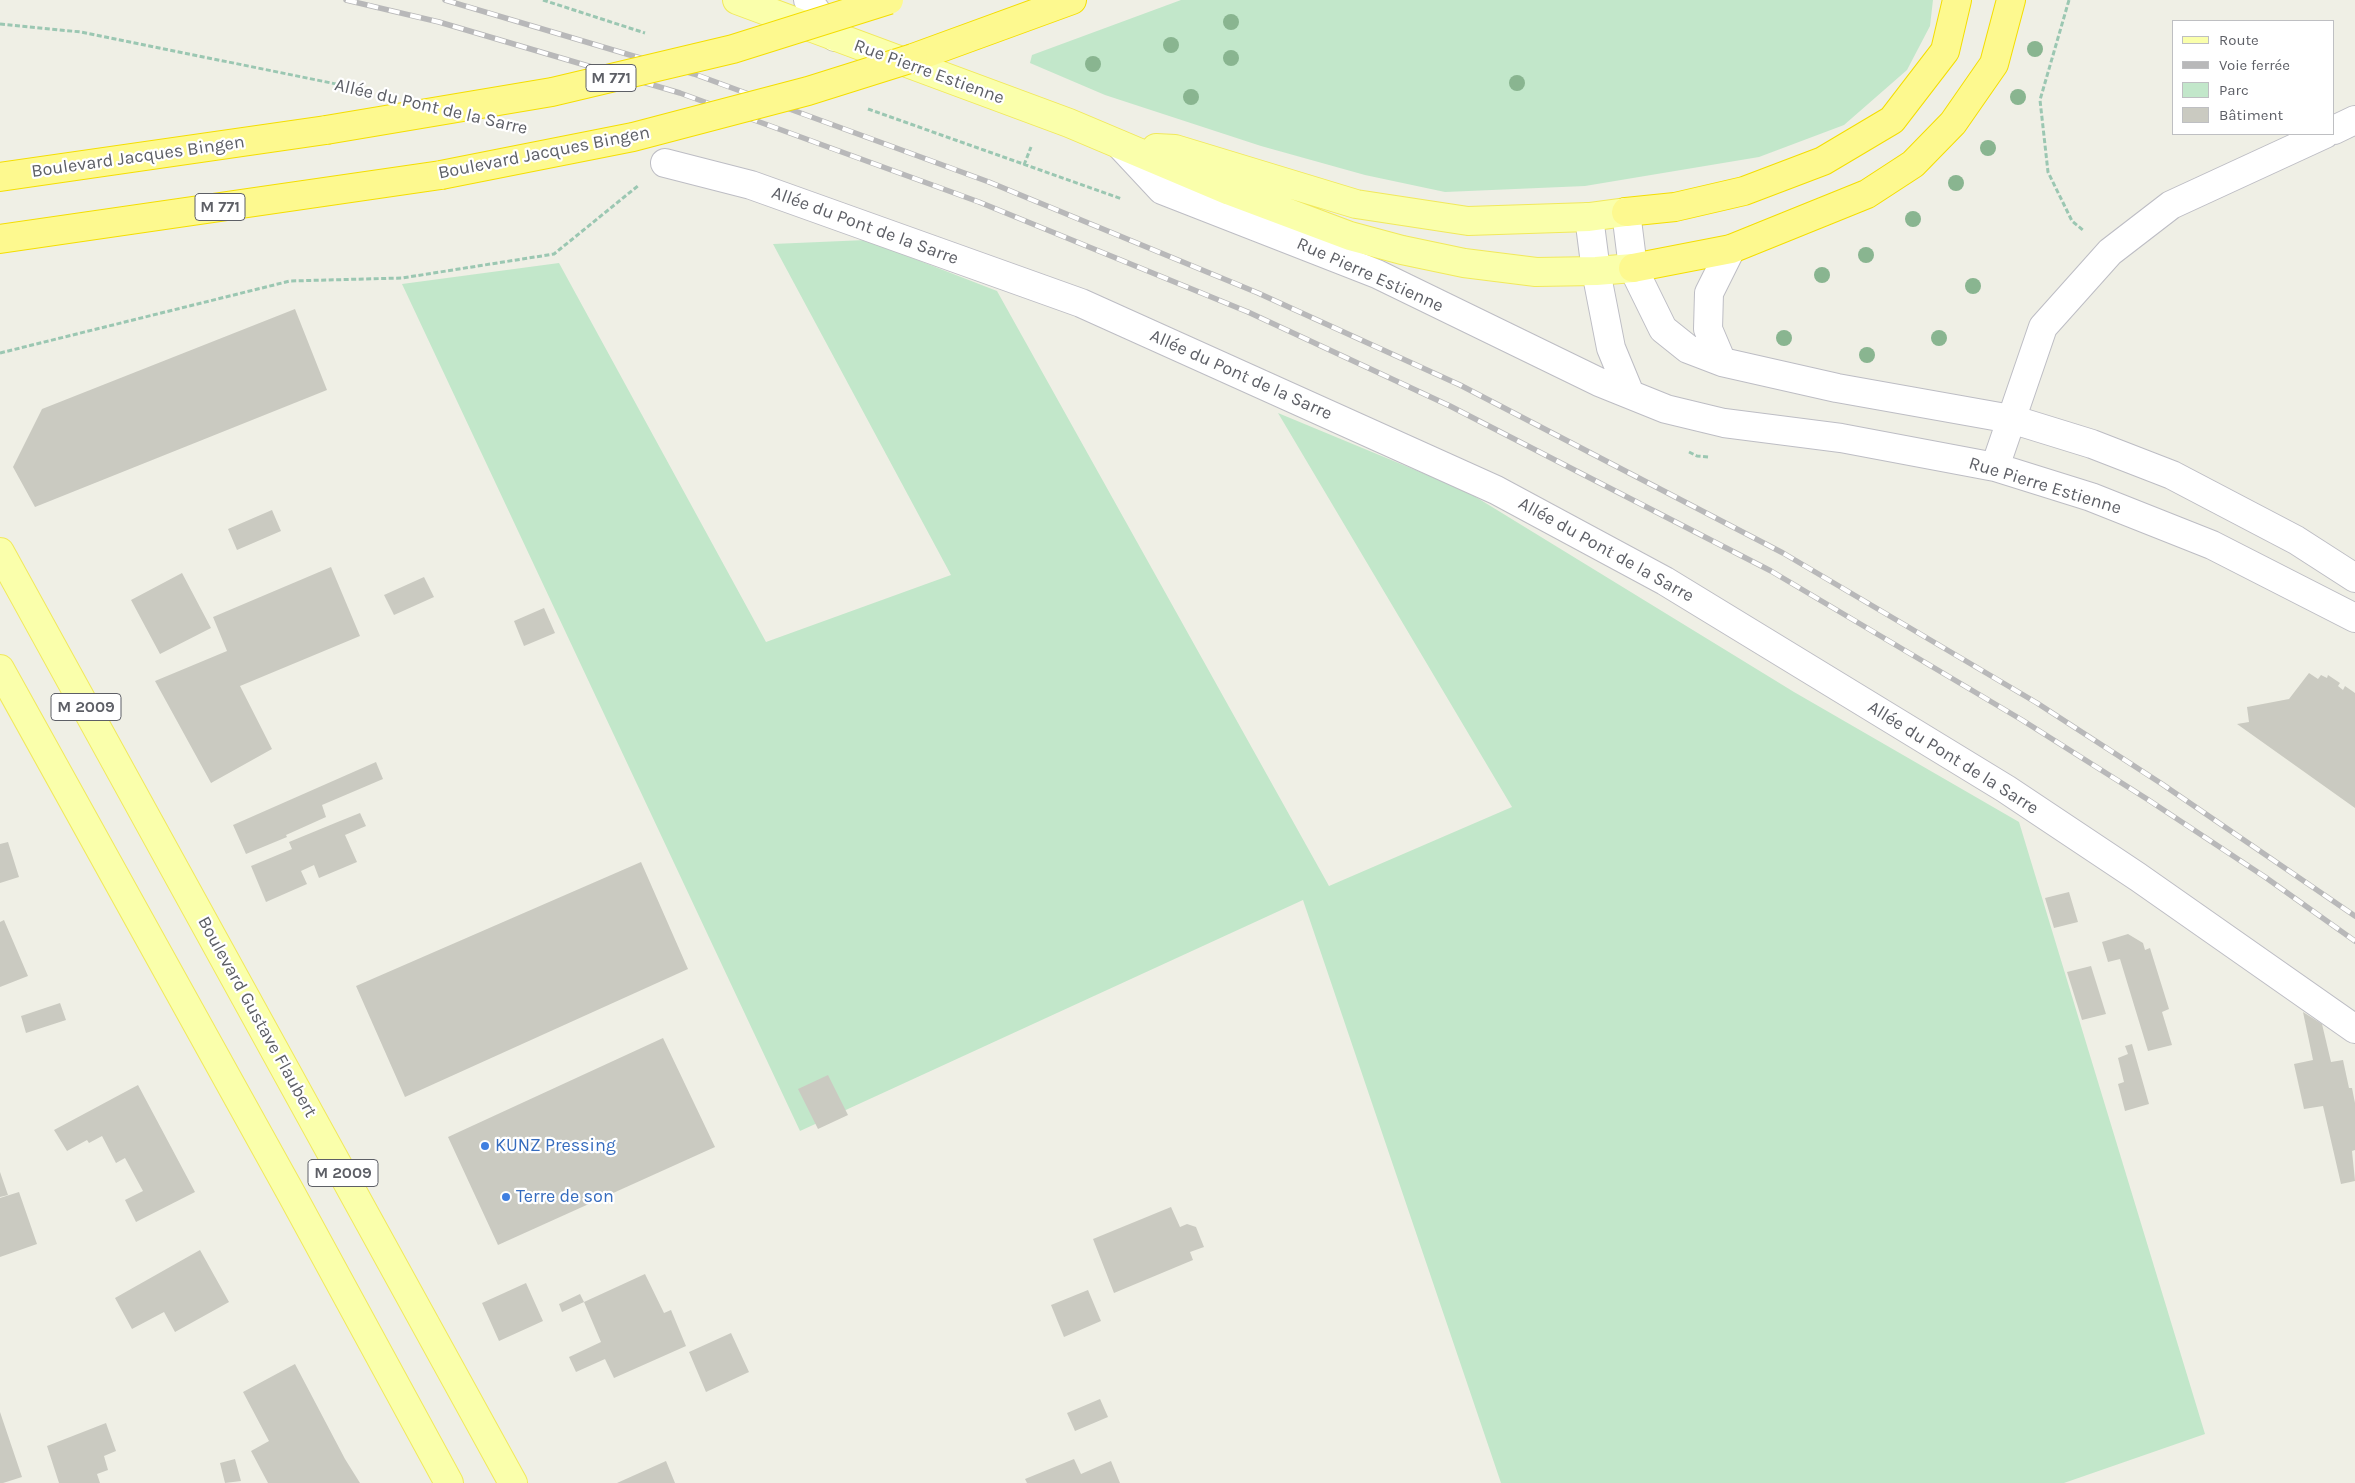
<!DOCTYPE html>
<meta charset="utf-8">
<style>
body{margin:0}
#map{position:relative;width:2355px;height:1483px;overflow:hidden;background:#efefe5;font-family:Karla,sans-serif}
canvas{display:block}
.legend{position:absolute;left:2172px;top:20px;width:162px;height:115px;box-sizing:border-box;background:#fff;border:1px solid #bebfc2;margin:0;padding:6px 9px;list-style:none;font-size:15px;color:#5d5f66}
.legend li{display:flex;align-items:center;gap:10px;height:25px}
.legend b{width:25px;border:1px solid #bebfc2}
</style>
<div id="map">
<canvas width="2355" height="1483"></canvas>
<ul class="legend">
<li><b style="height:6px;background:#faffab"></b>Route</li>
<li><b style="height:6px;background:#b8b8b9"></b>Voie ferrée</li>
<li><b style="height:14px;background:#c2e7ca"></b>Parc</li>
<li><b style="height:14px;background:#cacac1"></b>Bâtiment</li>
</ul>
</div>
<script>
const g = document.querySelector('canvas').getContext('2d');
g.lineJoin = 'round';
function fill(path, color) { g.fillStyle = color; g.fill(path, 'evenodd'); }
const poly = rows => new Path2D(rows.map(r => 'M' + r).join(''));
function trace(path, color, width, dash) { g.strokeStyle = color; g.lineWidth = width; g.lineCap = dash ? 'butt' : 'round'; g.setLineDash(dash || []); g.stroke(path); }
function write(font, color, halo, rows, align = 'center') {
  g.font = font + ' Karla,sans-serif'; g.lineWidth = 4.5; g.setLineDash([]); g.textBaseline = 'middle'; g.strokeStyle = halo; g.fillStyle = color; for (const [text, x, y, turn = 0] of rows) {
    g.save(); g.translate(x, y); g.rotate((+turn || 0) * Math.PI / 180); g.textAlign = isNaN(turn) ? turn : align; if (halo) g.strokeText(text, 0, 0); g.fillText(text, 0, 0); g.restore();
  }
}
fill(poly([
 [1181,0,1933,0,1930,26,1907,70,1844,125,1759,157,1585,186,1445,192,1365,175,1261,146,1105,95,1030,63,1032,55],
 [866,240,997,291,1329,886,1512,807,1278,413,1466,491,1794,692,2019,822,2205,1434,2064,1483,1501,1483,1303,900,800,1131,402,284,559,263,766,642,951,575,773,244]
]), '#c2e7ca');
fill(poly([
 [295,309,327,390,35,507,13,467,42,409],
 [272,510,281,531,237,550,228,529],
 [331,567,360,636,240,686,272,749,211,783,155,681,227,651,213,617],
 [182,573,211,628,160,654,131,600],
 [424,577,434,597,394,615,384,595],
 [544,608,555,633,524,646,514,621],
 [2309,673,2318,679,2321,675,2327,678,2328,675,2340,683,2338,686,2343,690,2345,686,2355,693,2355,808,2237,724,2249,722,2247,707,2289,699],
 [376,762,383,779,322,805,326,817,286,835,287,837,246,854,233,825],
 [360,813,366,826,345,835,357,862,319,878,314,865,301,871,307,884,266,902,251,866,292,849,289,842,340,821,344,832,340,821],
 [8,842,19,877,0,883,0,844],
 [641,862,688,969,405,1097,356,986],
 [2069,892,2078,922,2054,928,2045,898],
 [4,920,28,976,0,987,0,922],
 [2128,934,2143,943,2145,950,2150,948,2169,1009,2162,1012,2172,1045,2148,1051,2120,959,2108,962,2102,942],
 [2091,966,2106,1014,2082,1020,2067,972],
 [60,1003,66,1020,26,1033,21,1016],
 [2303,1012,2322,1024,2331,1062,2343,1060,2349,1088,2352,1088,2355,1103,2355,1150,2352,1151,2355,1181,2341,1184,2323,1106,2304,1109,2294,1064,2313,1060],
 [663,1038,715,1147,498,1245,448,1137],
 [2132,1044,2149,1104,2125,1111,2118,1084,2124,1082,2118,1058,2128,1054,2125,1046],
 [828,1075,848,1115,818,1129,798,1089],
 [138,1085,195,1192,136,1222,125,1200,143,1191,125,1158,116,1163,102,1136,89,1143,87,1140,67,1151,54,1130],
 [0,1172,8,1195,0,1197],
 [19,1192,37,1244,0,1257,0,1198],
 [1171,1207,1180,1227,1187,1224,1196,1227,1204,1247,1190,1252,1193,1260,1114,1293,1093,1239],
 [200,1250,229,1302,175,1332,164,1312,132,1329,115,1298],
 [645,1274,664,1313,671,1310,686,1346,614,1378,605,1359,576,1372,569,1357,601,1342,584,1302,562,1312,559,1304,580,1294,584,1302],
 [526,1283,543,1321,499,1341,482,1303],
 [1088,1290,1101,1321,1064,1337,1051,1305],
 [731,1333,749,1372,706,1392,689,1352],
 [295,1364,345,1459,360,1483,268,1483,251,1451,269,1441,243,1392],
 [1100,1399,1108,1417,1075,1431,1067,1413],
 [0,1412,22,1477,3,1483,0,1483],
 [106,1423,116,1451,104,1456,108,1470,97,1474,100,1483,59,1483,47,1446],
 [235,1459,241,1481,225,1483,220,1463],
 [1074,1459,1081,1474,1111,1461,1120,1483,1027,1483,1025,1479],
 [666,1461,675,1483,617,1483]
]), '#cacac1');
const minor = poly([
 [808,0,835,37],
 [2334,130,2355,120],
 [1120,145,1162,190,1377,274,1599,382,1666,409,1724,423,1841,438,1995,467,2091,497,2212,545,2355,618],
 [665,163,751,185,1081,303,1496,490,1665,581,2006,789,2138,877,2355,1029],
 [1626,212,1633,268,1663,329,1688,349,1722,362],
 [1589,217,1596,271,1611,348,1630,394],
 [1731,249,1709,293,1708,329,1722,362,1837,388,2011,419,2092,444,2172,475,2296,540,2355,578],
 [1995,467,2043,327,2110,252,2171,205,2325,134]
]);
const major = poly([
 [737,0,1069,123,1230,191,1350,236,1402,250,1464,263,1536,272,1596,271,1633,268],
 [1156,148,1175,149,1356,204,1468,221,1589,217,1626,212],
 [0,552,513,1483],
 [0,669,292,1195,449,1483]
]);
const highway = poly([
 [913,58,1072,0],
 [0,177,326,130],
 [1626,212,1675,207,1744,191,1823,161,1892,120,1945,51,1957,0],
 [0,239,441,175],
 [1633,268,1731,249,1867,194,1913,164,1953,123,1994,64,2011,0]
]);
trace(minor, '#bdbdc4', 30);
trace(major, '#f1e95c', 30);
trace(highway, '#f4de01', 30);
trace(poly([
 [543,0,645,33],
 [2069,0,2040,100,2048,172,2072,221,2084,231],
 [0,24,81,32,356,88],
 [868,109,1122,199],
 [1024,165,1031,147],
 [0,353,290,281,402,278,554,254,639,185],
 [1689,452,1697,456,1709,457]
]), '#9bc7b2', 3, [5, 2.5]);
trace(minor, '#fff', 28);
trace(major, '#faffab', 28);
trace(highway, '#fdf98f', 28);
const rail = poly([
 [346,0,439,22,680,93,979,202,1248,312,1450,406,1771,571,2022,720,2147,799,2265,877,2355,941],
 [445,0,694,74,989,182,1258,293,1460,385,1783,553,2037,703,2162,784,2355,916]
]);
trace(rail, '#b8b8b9', 5.5);
trace(rail, '#fff', 4, [11]);
const highwayBridge = poly([
 [326,130,552,92,733,49,889,0],
 [441,175,633,137,808,91,913,58]
]);
trace(highwayBridge, '#f4de01', 30, []);
trace(highwayBridge, '#fdf98f', 28);
g.fillStyle = '#89b590';
for (const [x, y] of [
 [1231,22],
 [1171,45],
 [2035,49],
 [1231,58],
 [1093,64],
 [1517,83],
 [1191,97],
 [2018,97],
 [1988,148],
 [1956,183],
 [1913,219],
 [1866,255],
 [1822,275],
 [1973,286],
 [1784,338],
 [1939,338],
 [1867,355]
]) { g.beginPath(); g.arc(x, y, 8, 0, 2 * Math.PI); g.fill(); }
for (const [x, y, r, color] of [
 [485,1146,5,"#3f7fe0"],
 [506,1197,5,"#3f7fe0"]
]) { const dot = new Path2D(); dot.arc(x, y, r, 0, 2 * Math.PI); g.fillStyle = color; g.fill(dot); trace(dot, '#fff', 2); }
for (const [x, y, w] of [
 [611,78,50],
 [220,207,50],
 [86,707,70],
 [343,1173,70]
]) { const box = new Path2D(); box.roundRect(x - w / 2, y - 13.5, w, 27, 4); g.fillStyle = '#fff'; g.fill(box); trace(box, '#5d5f66', 1); }
write('bold 16px', '#5d5f66', null, [
 ["M 771",611,78],
 ["M 771",220,207],
 ["M 2009",86,707],
 ["M 2009",343,1173]
]);
write('18px', '#5d5f66', '#fff', [
 ["Rue Pierre Estienne",929,72,20],
 ["Allée du Pont de la Sarre",431,107,13],
 ["Boulevard Jacques Bingen",544,153,-11],
 ["Boulevard Jacques Bingen",138,157,-8],
 ["Allée du Pont de la Sarre",865,226,20],
 ["Rue Pierre Estienne",1370,275,24],
 ["Allée du Pont de la Sarre",1241,375,24],
 ["Rue Pierre Estienne",2045,486,17],
 ["Allée du Pont de la Sarre",1606,550,29],
 ["Allée du Pont de la Sarre",1953,758,32],
 ["Boulevard Gustave Flaubert",257,1017,61]
]);
write('18px', '#366cbe', '#fff', [
 ["KUNZ Pressing",495,1146],
 ["Terre de son",516,1197]
], 'left');
</script>
